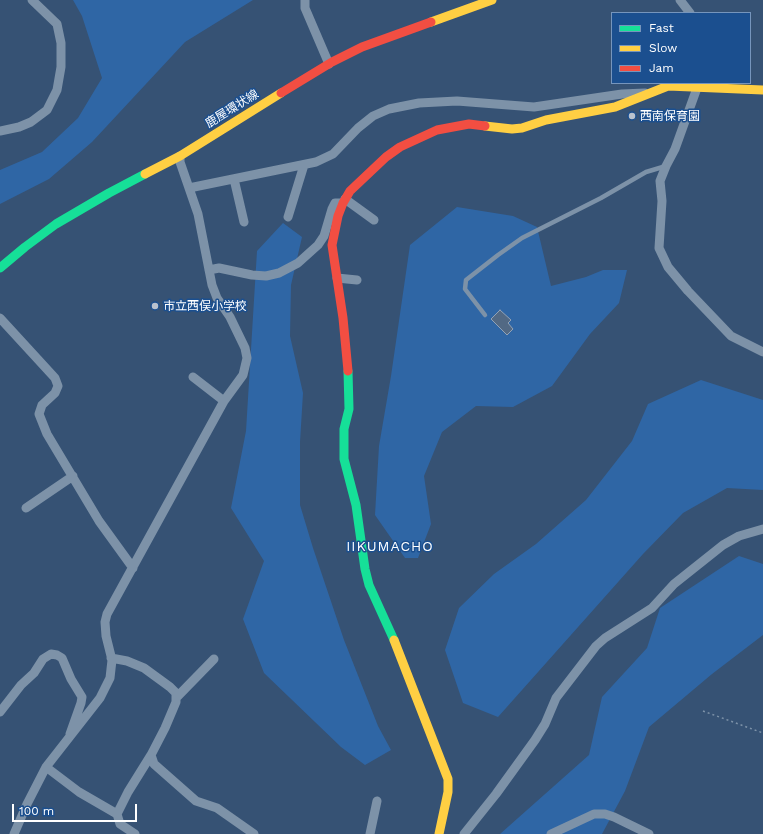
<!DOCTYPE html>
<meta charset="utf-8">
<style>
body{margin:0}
#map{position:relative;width:763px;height:834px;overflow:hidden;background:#365274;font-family:"Work Sans",sans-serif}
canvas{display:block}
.legend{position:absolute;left:611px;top:12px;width:140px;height:72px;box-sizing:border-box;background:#1b4f8f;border:1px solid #7695bc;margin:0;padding:5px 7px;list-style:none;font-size:12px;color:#fff}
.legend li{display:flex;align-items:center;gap:8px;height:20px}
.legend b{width:20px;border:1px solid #7695bc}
.scale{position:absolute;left:12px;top:804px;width:125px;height:18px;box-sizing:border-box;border:2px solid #fff;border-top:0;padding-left:5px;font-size:12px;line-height:14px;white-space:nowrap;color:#fff;-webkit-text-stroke:3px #1b4f8f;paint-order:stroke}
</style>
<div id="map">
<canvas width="763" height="834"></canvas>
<ul class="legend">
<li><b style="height:5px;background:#16e098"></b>Fast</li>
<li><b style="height:5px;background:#ffcf43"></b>Slow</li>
<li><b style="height:5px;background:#f24e42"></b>Jam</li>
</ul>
<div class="scale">100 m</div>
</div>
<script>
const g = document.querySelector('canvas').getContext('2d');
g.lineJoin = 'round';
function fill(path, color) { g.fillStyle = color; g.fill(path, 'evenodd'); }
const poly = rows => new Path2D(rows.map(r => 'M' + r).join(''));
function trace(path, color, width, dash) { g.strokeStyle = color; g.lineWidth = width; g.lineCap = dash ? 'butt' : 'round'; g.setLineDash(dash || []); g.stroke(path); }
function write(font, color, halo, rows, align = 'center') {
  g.font = font + ' "Work Sans","Noto Sans JP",sans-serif'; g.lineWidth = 3; g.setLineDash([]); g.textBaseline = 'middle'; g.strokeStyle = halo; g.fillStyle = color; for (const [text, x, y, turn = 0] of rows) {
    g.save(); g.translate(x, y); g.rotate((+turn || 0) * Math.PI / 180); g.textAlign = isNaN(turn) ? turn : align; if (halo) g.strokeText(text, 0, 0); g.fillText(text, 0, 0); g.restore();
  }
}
fill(poly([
 [73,0,253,0,185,42,92,142,49,179,0,204,0,170,42,152,78,118,102,78,82,16],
 [457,207,513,216,537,227,551,286,586,277,603,270,627,270,619,303,590,334,552,386,513,407,476,406,442,432,424,476,431,524,418,558,405,558,375,515,379,446,391,376,410,245],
 [283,223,302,237,291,285,290,336,303,393,300,442,300,505,313,548,344,640,378,726,391,750,365,765,341,747,264,673,243,619,264,561,231,508,246,431,257,251],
 [701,380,763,400,763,490,727,488,683,513,643,554,498,717,463,703,445,650,459,608,494,574,536,544,586,500,632,441,648,404],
 [739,556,763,564,763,635,712,674,649,727,625,791,602,834,500,834,589,755,602,697,647,648,660,608]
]), '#2f66a5');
const building = poly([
 [500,310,511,320,508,323,513,329,507,335,491,319,500,310]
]);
fill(building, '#526984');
trace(building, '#92a2b6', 1);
trace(poly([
 [703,711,763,733]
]), '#7d92a8', 1.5, [2, 3]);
trace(poly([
 [485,315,465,289,466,280,498,255,522,238,601,198,646,172,666,166]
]), '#7d92a8', 4.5);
trace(poly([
 [305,0,305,8,329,64],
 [680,0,690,13],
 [697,83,697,88,675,149,666,166,660,181,662,201,659,248,668,267,688,291,731,336,763,352],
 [0,131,19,127,31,122,47,110,57,90,61,67,61,43,57,24,32,0],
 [234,179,244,222],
 [189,188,316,162,333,154,358,128,373,116,389,109,419,103,457,101,534,107,622,94,645,93],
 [345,199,374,220],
 [288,217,304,165],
 [209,270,219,268,252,275,266,276,279,273,298,263,318,245,324,236,332,209,335,203,343,203],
 [337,278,357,280],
 [0,318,55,378,58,386,55,393,42,405,39,414,47,434,99,521,133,568],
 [193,377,224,401],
 [26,508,73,476],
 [111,658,127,661,144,668,170,687,176,693,176,702,165,728,151,755,154,764,196,801,217,808,254,834],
 [176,698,214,659],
 [0,712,21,685,34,673,43,659,51,654,57,655,62,658,71,679,82,697,81,703,70,734],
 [46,767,79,792,117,814,120,824,135,834],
 [117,814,128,792,151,755],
 [14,834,27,804,46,767,100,698,110,678,112,660,106,636,105,622,107,614,224,401,243,375,247,358,245,348,230,317,217,298,212,285,198,214,180,162,180,156],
 [370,834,377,801],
 [464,834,496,794,535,740,545,724,556,698,596,646,605,638,652,608,674,584,723,545,739,536,763,529],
 [551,834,594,814,605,814,614,817,649,834]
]), '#7d92a8', 9);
trace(poly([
 [0,268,25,247,56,224,109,193,145,174],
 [348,371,349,409,344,429,344,459,356,505,365,569,369,585,394,640]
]), '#16e098', 9);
trace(poly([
 [431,22,492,0],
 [485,126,512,129,522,128,546,120,615,107,668,86,763,90],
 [145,174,180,156,281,93],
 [394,640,448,779,448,792,439,834]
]), '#ffcf43', 9);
trace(poly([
 [281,93,332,62,362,47,431,22],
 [348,371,343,318,332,245,338,216,343,203,350,191,386,157,400,147,437,130,469,124,485,126]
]), '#f24e42', 9);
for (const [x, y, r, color] of [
 [632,116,4,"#b9c2ce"],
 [155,306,4,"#b9c2ce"]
]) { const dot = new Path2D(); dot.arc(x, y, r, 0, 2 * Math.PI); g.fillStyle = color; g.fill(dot); trace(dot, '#1b4f8f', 1.5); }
write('12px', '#fff', '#1b4f8f', [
 ["鹿屋環状線",232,109,-32]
]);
write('12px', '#fff', '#1b4f8f', [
 ["西南保育園",640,116],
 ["市立西俣小学校",163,306]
], 'left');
g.letterSpacing = '1px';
write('14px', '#fff', '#1b4f8f', [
 ["IIKUMACHO",390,547]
]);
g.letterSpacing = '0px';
</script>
